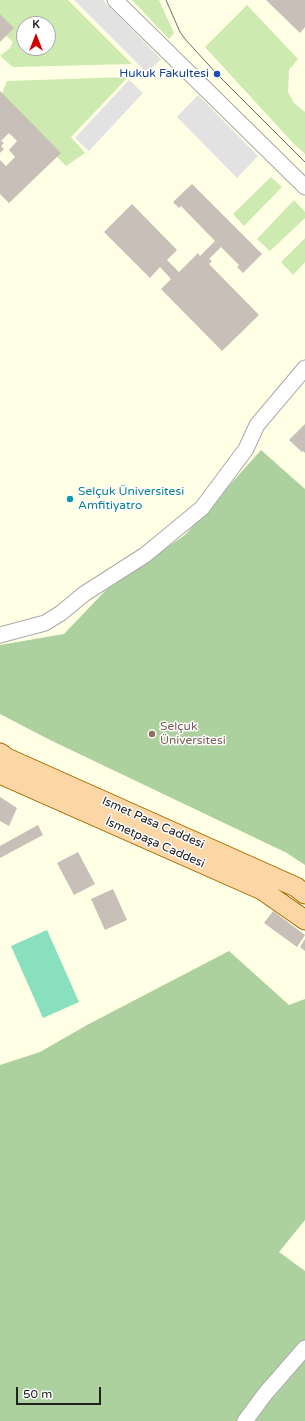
<!DOCTYPE html>
<meta charset="utf-8">
<style>
body{margin:0}
#map{position:relative;width:305px;height:1421px;overflow:hidden;background:#f2efe9;font-family:"Varela Round",sans-serif}
canvas{display:block}
.north{position:absolute;left:16px;top:16px;width:40px;height:40px;box-sizing:border-box;background:#fff;border:1px solid #a7a7a7;border-radius:50%;rotate:0deg;font-size:11px;font-weight:700;line-height:16px;text-align:center;color:#222}
.north::after{content:'';display:block;margin:auto;width:14px;height:18px;background:#d40000;clip-path:polygon(50% 0,100% 100%,50% 72%,0 100%)}
.scale{position:absolute;left:16px;top:1387px;width:85px;height:18px;box-sizing:border-box;border:2px solid #222;border-top:0;padding-left:5px;font-size:12px;line-height:14px;white-space:nowrap;color:#222;-webkit-text-stroke:3px #fff;paint-order:stroke}
</style>
<div id="map">
<canvas width="305" height="1421"></canvas>
<div class="north">K</div>
<div class="scale">50 m</div>
</div>
<script>
const g = document.querySelector('canvas').getContext('2d');
g.lineJoin = 'round';
function fill(path, color) { g.fillStyle = color; g.fill(path, 'evenodd'); }
const poly = rows => new Path2D(rows.map(r => 'M' + r).join(''));
function trace(path, color, width, dash) { g.strokeStyle = color; g.lineWidth = width; g.lineCap = dash ? 'butt' : 'round'; g.setLineDash(dash || []); g.stroke(path); }
function write(font, color, halo, rows, align = 'center') {
  g.font = font + ' "Varela Round",sans-serif'; g.lineWidth = 3; g.setLineDash([]); g.textBaseline = 'middle'; g.strokeStyle = halo; g.fillStyle = color; for (const [text, x, y, turn = 0] of rows) {
    g.save(); g.translate(x, y); g.rotate((+turn || 0) * Math.PI / 180); g.textAlign = isNaN(turn) ? turn : align; if (halo) g.strokeText(text, 0, 0); g.fillText(text, 0, 0); g.restore();
  }
}
fill(poly([
 [0,0,305,0,305,1421,0,1421],
 [24,24,48,24,48,48,24,48]
]), '#ffffe5');
fill(poly([
 [0,0,68,0,132,64,13,67,0,56,10,48,13,42,0,30],
 [24,24,48,24,48,48,24,48],
 [132,0,159,0,174,33,169,39],
 [247,5,298,59,289,70,288,92,294,103,305,112,305,154,293,143,205,47],
 [128,77,71,137,85,153,66,166,0,98,7,81],
 [271,177,282,187,244,226,233,214],
 [294,200,305,212,305,218,270,251,257,239],
 [305,238,305,262,293,275,281,262]
]), '#cdebb0');
fill(poly([
 [261,450,305,489,305,865,287,853,50,740,0,714,0,645,64,634,107,589,185,535],
 [229,951,289,1005,305,999,305,1220,279,1252,305,1271,305,1421,0,1421,0,1065,40,1052,87,1025]
]), '#add19e');
fill(poly([
 [47,930,79,1002,43,1018,11,946]
]), '#88e0be');
fill(poly([
 [74,0,103,0,161,59,147,73],
 [129,80,143,93,89,151,75,138],
 [198,95,258,156,237,178,177,117]
]), '#e2e2e2');
fill(poly([
 [266,0,305,0,305,27,300,33],
 [0,14,14,28,0,42],
 [0,91,61,153,9,203,0,194,0,160,6,166,15,157,9,150,17,141,9,133,1,141,4,143,1,146,4,149,0,153],
 [192,184,262,254,243,273,237,267,239,265,221,247,209,259,212,261,209,264,259,315,222,351,161,289,171,279,160,267,150,278,104,232,132,204,177,250,167,260,179,272,198,253,200,256,215,241,181,206,179,208,173,202],
 [305,424,305,453,303,451,302,452,289,440],
 [0,797,17,808,9,826,0,821],
 [38,825,43,835,0,858,0,846],
 [78,852,95,884,74,895,57,863],
 [113,889,127,920,105,930,91,899],
 [273,911,305,935,297,947,264,923],
 [305,939,305,951,300,947]
]), '#c7bfb8');
const minor = poly([
 [115,0,305,187],
 [0,635,45,623,61,613,84,594,145,555,202,508,246,449,257,425,305,368],
 [245,1421,265,1394,305,1348]
]);
const major = poly([
 [0,753,7,758,296,887,305,894],
 [0,774,262,890,305,920]
]);
trace(minor, '#a9a9a9', 17);
trace(major, '#a06b00', 21);
trace(minor, '#fff', 15);
trace(major, '#fcd6a4', 19);
trace(poly([
 [166,0,180,32,185,39,217,74,305,162]
]), '#707070', 1);
for (const [x, y, r, color] of [
 [217,74,4,"#1a4fb4"],
 [70,499,4,"#0f9aa8"],
 [152,734,4,"#8d6e63"]
]) { const dot = new Path2D(); dot.arc(x, y, r, 0, 2 * Math.PI); g.fillStyle = color; g.fill(dot); trace(dot, '#fff', 1.5); }
write('12px', '#164399', '#fff', [
 ["Hukuk Fakultesi",209,74]
], 'right');
write('12px', '#0d838f', '#fff', [
 ["Selçuk Üniversitesi",78,492],
 ["Amfitiyatro",78,506]
], 'left');
write('12px', '#785e54', '#fff', [
 ["Selçuk",160,727],
 ["Üniversitesi",160,741]
], 'left');
write('12px', '#222', '#fff', [
 ["Ismet Pasa Caddesi",153,823,24],
 ["İsmetpaşa Caddesi",155,843,24]
]);
</script>
